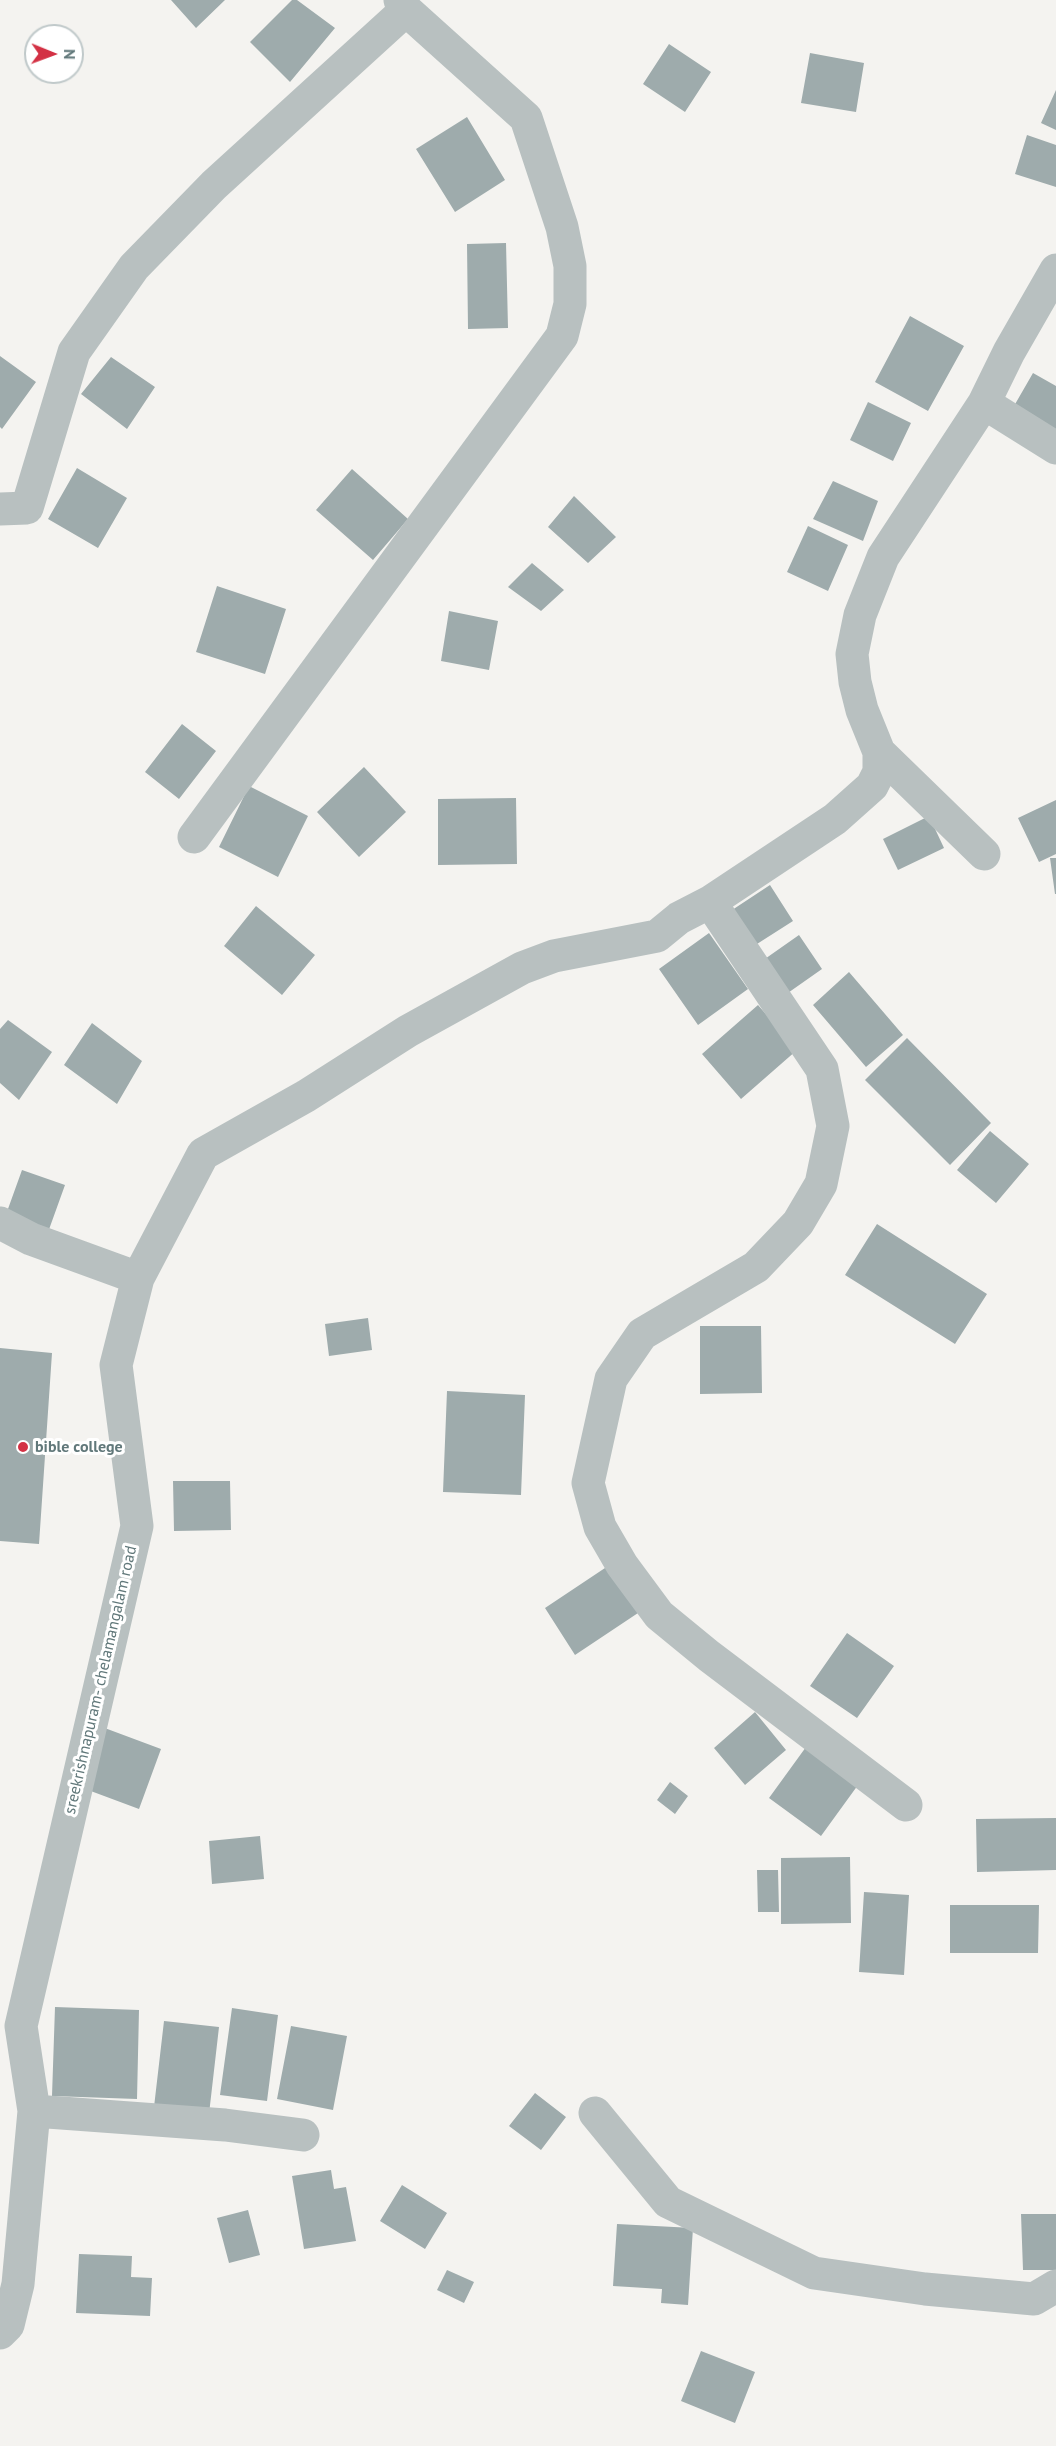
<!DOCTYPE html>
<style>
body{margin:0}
#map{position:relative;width:1056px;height:2446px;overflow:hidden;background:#f4f3f0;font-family:"PT Sans",sans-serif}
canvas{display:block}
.north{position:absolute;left:24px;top:24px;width:60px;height:60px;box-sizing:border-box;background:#fff;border:2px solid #c0c9ca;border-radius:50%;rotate:91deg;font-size:16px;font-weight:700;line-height:24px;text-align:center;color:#61787a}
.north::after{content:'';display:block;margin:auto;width:21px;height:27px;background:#d33144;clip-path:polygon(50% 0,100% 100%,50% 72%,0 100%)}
</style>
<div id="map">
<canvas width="1056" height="2446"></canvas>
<div class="north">N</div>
</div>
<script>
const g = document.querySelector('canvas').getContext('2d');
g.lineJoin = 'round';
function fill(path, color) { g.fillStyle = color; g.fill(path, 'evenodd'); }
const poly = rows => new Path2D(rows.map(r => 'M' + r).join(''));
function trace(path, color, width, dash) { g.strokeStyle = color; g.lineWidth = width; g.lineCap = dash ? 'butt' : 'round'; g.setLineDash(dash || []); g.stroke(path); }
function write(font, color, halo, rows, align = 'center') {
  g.font = font + ' "PT Sans",sans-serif'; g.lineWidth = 6; g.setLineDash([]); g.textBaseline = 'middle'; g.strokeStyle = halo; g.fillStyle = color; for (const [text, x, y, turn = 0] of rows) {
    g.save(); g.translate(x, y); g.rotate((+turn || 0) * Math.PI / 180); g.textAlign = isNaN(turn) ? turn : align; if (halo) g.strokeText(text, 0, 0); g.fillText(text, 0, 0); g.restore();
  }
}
fill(poly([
 [171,0,225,0,196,28],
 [292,0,297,0,335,28,290,82,250,42],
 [669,44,711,72,685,112,643,84],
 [810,53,864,63,856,112,801,103],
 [1056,90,1056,130,1041,123],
 [467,117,505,180,455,212,416,149],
 [1027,135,1056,145,1056,187,1015,174],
 [506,243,508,328,468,329,467,244],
 [910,316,964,346,928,411,875,382],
 [0,356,36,382,2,429,0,427],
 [111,357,155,387,127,429,81,394],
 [1033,373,1056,386,1056,430,1014,406],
 [868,402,911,423,893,461,850,440],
 [77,468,127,498,98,548,48,519],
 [352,469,408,519,373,560,316,510],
 [833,481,878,501,863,541,813,519],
 [574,496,616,537,588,563,548,527],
 [808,526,848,545,828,591,787,572],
 [532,563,564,590,541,611,508,587],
 [217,586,286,609,265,674,196,652],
 [449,611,498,621,489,670,441,661],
 [182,724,216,751,179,799,145,772],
 [364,767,406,812,359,857,317,812],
 [249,786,308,816,278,877,219,847],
 [516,798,517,864,438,865,438,799],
 [1056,800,1056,854,1039,862,1018,818],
 [929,816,944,848,898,870,883,839],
 [1050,858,1056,858,1056,894,1055,894],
 [770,885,793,921,746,951,723,916],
 [256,906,315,955,282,995,224,946],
 [709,933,748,989,698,1025,659,969],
 [799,935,822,969,785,995,762,961],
 [849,972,903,1035,866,1067,813,1005],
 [758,1005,797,1050,741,1099,702,1054],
 [8,1020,52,1052,19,1100,0,1083,0,1029],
 [92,1023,142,1061,117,1104,64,1065],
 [907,1038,991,1123,950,1165,865,1080],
 [990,1131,1029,1164,996,1203,957,1170],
 [22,1170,65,1185,47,1235,4,1220],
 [877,1224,987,1294,955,1344,845,1275],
 [368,1318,372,1350,329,1356,325,1324],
 [700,1326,761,1326,762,1393,700,1394],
 [0,1348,52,1353,39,1544,0,1541],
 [447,1391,525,1395,521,1495,443,1492],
 [173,1481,230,1481,231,1530,174,1531],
 [608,1566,638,1613,575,1655,545,1608],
 [847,1633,894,1666,857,1718,810,1686],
 [755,1712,786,1750,745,1785,714,1748],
 [102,1727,161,1749,139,1809,80,1787],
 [806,1747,858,1785,821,1836,769,1798],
 [670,1782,688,1796,675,1814,657,1800],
 [1056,1818,1056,1870,977,1872,976,1819],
 [260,1836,264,1879,212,1884,209,1841],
 [850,1857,851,1923,781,1924,781,1858],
 [757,1870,778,1870,779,1912,758,1912],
 [864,1892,909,1895,904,1975,859,1972],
 [950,1905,1039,1905,1038,1953,950,1953],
 [55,2007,139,2010,137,2099,52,2096],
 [232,2008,278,2015,267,2101,220,2095],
 [164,2021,219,2027,209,2114,154,2107],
 [291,2026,347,2036,333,2110,277,2099],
 [535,2093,566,2117,541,2150,509,2126],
 [331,2170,334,2189,346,2187,356,2241,304,2249,292,2176],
 [402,2185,447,2213,425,2249,380,2221],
 [248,2210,260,2255,229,2263,217,2218],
 [1021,2214,1056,2214,1056,2270,1023,2270],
 [617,2224,693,2228,688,2305,661,2303,662,2289,613,2286],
 [79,2254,132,2256,131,2277,152,2278,150,2316,76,2313],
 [447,2270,474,2282,464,2303,437,2290],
 [701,2351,755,2372,735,2423,681,2401]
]), '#9eabac');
trace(poly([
 [984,403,1056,448],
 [0,509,27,508,74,352,134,267,214,185,406,10],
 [879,752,984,854],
 [194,837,562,336,570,304,570,266,562,227,526,118,406,10,400,0],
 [710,902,822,1069,833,1126,821,1184,798,1223,756,1267,642,1334,611,1379,588,1483,600,1527,622,1565,659,1615,709,1656,906,1805],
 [0,1223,31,1239,138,1278],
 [34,2111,225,2125,303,2135],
 [595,2113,668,2202,814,2273,925,2289,1034,2299,1056,2286],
 [0,2333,8,2325,18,2284,34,2111,21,2026,137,1526,116,1365,138,1278,203,1154,306,1096,408,1031,522,968,554,956,657,936,679,918,710,902,835,819,872,786,879,772,879,752,862,710,855,682,852,654,860,615,883,557,984,403,1009,352,1056,270]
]), '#b8c0c0', 33);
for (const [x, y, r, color] of [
 [23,1447,6,"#d33144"]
]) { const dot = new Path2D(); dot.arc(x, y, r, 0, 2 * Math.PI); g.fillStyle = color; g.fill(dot); trace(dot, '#fff', 2); }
write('bold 16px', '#61787a', '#fff', [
 ["bible college",35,1447]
], 'left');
write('16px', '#61787a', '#fff', [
 ["sreekrishnapuram- chelamangalam road",101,1680,-77]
]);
</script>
